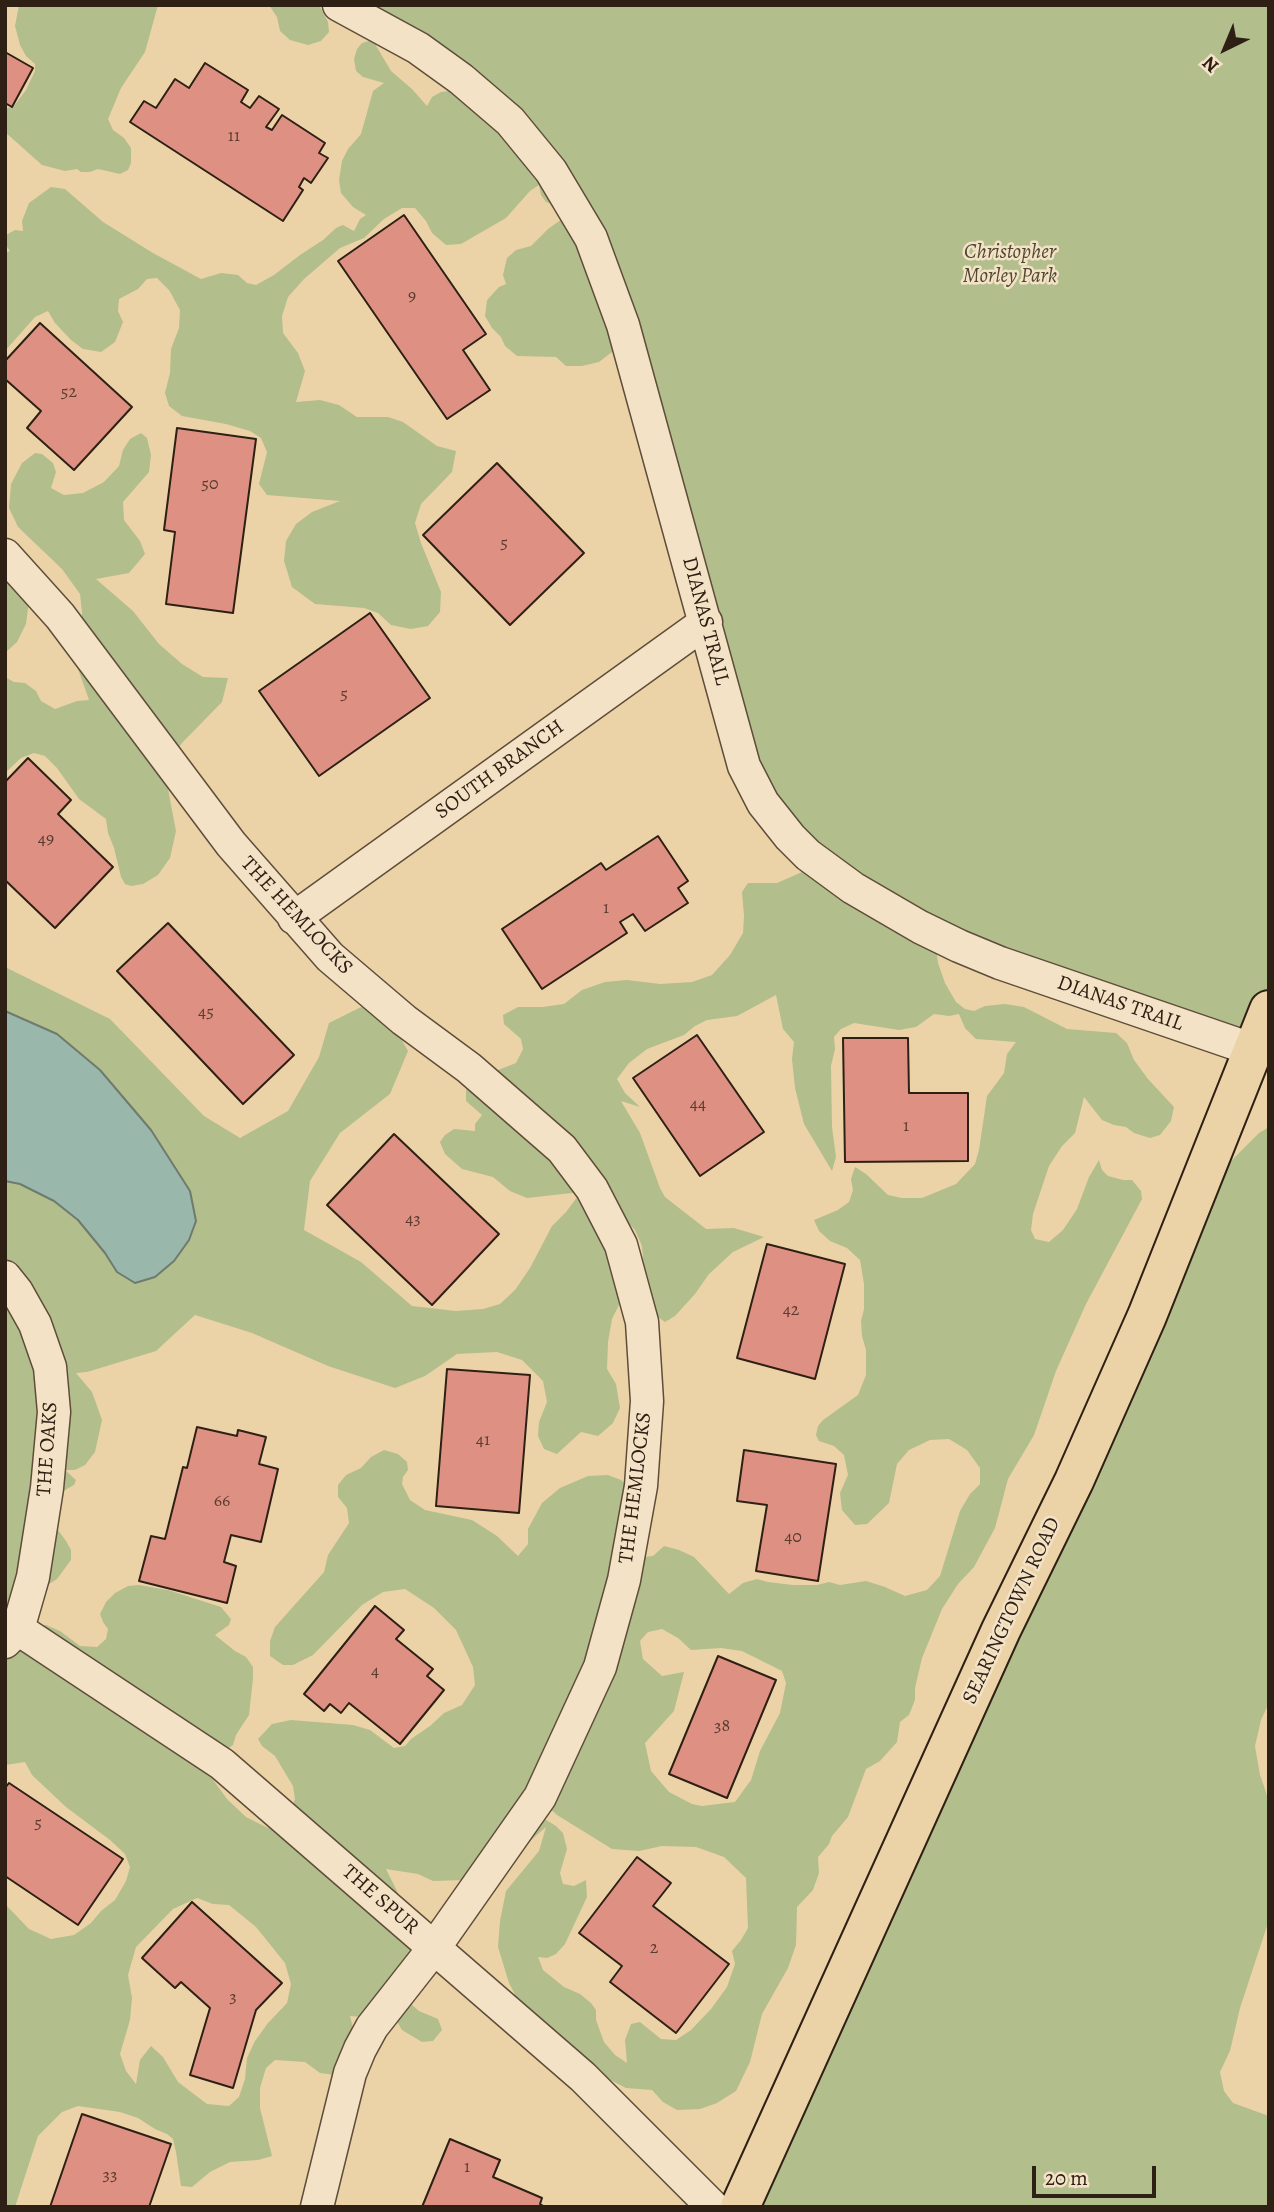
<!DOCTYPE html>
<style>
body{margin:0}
#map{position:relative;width:1274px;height:2212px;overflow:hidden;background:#ecd3a7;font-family:Alegreya,serif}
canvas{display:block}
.frame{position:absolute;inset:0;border:7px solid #2e2014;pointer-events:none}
.north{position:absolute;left:1190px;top:14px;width:70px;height:70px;-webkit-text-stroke:5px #f3e2c6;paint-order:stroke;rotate:223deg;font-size:19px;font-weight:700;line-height:28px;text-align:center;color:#2e2014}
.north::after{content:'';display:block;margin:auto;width:24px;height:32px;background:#2e2014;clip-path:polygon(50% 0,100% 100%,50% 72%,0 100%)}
.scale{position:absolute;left:1032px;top:2166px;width:124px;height:32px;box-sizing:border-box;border:4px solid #2e2014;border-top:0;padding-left:9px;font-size:21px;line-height:24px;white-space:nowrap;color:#2e2014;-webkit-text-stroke:5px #f3e2c6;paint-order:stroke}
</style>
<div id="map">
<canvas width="1274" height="2212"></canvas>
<div class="frame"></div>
<div class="north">N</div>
<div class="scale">20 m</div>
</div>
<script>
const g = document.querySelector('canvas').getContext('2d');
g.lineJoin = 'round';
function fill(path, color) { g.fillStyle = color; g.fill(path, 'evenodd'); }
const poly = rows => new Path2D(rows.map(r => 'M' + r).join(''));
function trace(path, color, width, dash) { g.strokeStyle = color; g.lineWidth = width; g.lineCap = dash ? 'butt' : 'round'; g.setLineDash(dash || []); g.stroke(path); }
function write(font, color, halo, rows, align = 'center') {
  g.font = font + ' Alegreya,serif'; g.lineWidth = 5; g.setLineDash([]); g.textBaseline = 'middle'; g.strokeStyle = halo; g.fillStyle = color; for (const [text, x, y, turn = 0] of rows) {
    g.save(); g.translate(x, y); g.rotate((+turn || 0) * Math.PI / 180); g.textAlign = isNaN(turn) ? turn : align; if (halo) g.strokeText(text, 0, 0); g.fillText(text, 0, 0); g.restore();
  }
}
fill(poly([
 [19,5,158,5,145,52,121,88,108,119,113,130,124,138,131,148,131,163,128,170,120,174,98,169,90,172,81,172,77,169,65,171,42,165,5,132,5,109,14,106,26,90,35,71,35,64,26,56,20,45,15,26],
 [269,5,319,5,328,22,329,32,321,41,308,45,290,40,280,31,277,17],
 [339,5,1269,5,1269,1010,1254,1050,1055,995,1041,994,935,942,938,963,945,983,956,1002,965,1009,974,1011,985,1006,1005,1004,1024,1007,1067,1029,1116,1033,1127,1043,1134,1060,1148,1079,1174,1107,1171,1121,1160,1135,1150,1138,1134,1133,1126,1127,1114,1125,1102,1120,1084,1097,1075,1133,1062,1146,1049,1166,1033,1214,1031,1230,1035,1239,1049,1242,1063,1230,1077,1209,1089,1177,1099,1160,1102,1170,1108,1176,1123,1180,1132,1180,1141,1191,1142,1199,1086,1304,1056,1371,1034,1435,1008,1479,995,1528,974,1567,958,1584,942,1609,922,1658,915,1688,915,1700,909,1715,900,1722,897,1742,880,1761,866,1769,848,1817,832,1836,829,1844,818,1857,819,1873,813,1890,797,1907,796,1945,788,1968,762,2014,750,2062,736,2091,717,2103,700,2109,677,2110,663,2102,652,2090,626,2088,574,2061,521,2006,509,1983,498,1947,500,1921,506,1891,539,1851,546,1827,515,1854,465,1880,433,1881,418,1874,386,1869,404,1905,422,1956,410,2003,419,2011,438,2019,442,2030,433,2041,422,2042,402,2030,396,2020,350,2016,354,2032,335,2075,320,2073,305,2062,275,2060,266,2068,260,2088,260,2108,272,2156,258,2160,230,2162,210,2172,192,2187,181,2186,176,2152,173,2139,167,2134,155,2129,138,2118,120,2112,78,2106,62,2112,38,2136,15,2207,5,2207,5,1904,29,1929,51,1939,74,1935,91,1923,101,1911,115,1900,126,1881,130,1867,125,1854,110,1840,66,1807,32,1775,25,1762,5,1765,5,1627,13,1630,46,1625,60,1631,80,1646,97,1647,106,1639,108,1629,103,1622,100,1614,106,1602,115,1593,128,1586,139,1585,168,1590,221,1607,231,1619,229,1625,215,1635,235,1651,246,1657,253,1667,253,1678,249,1715,236,1735,233,1745,206,1764,211,1777,227,1799,246,1817,268,1828,287,1821,295,1799,293,1786,275,1756,262,1746,258,1739,272,1724,291,1720,353,1725,370,1730,394,1748,405,1746,411,1739,430,1726,444,1713,462,1705,475,1685,473,1667,456,1630,434,1608,405,1589,383,1592,362,1605,313,1655,293,1665,283,1665,270,1656,270,1641,275,1627,324,1572,328,1555,349,1523,347,1508,338,1497,338,1485,346,1475,361,1468,371,1457,384,1450,398,1454,407,1462,408,1470,403,1477,402,1484,410,1500,425,1510,472,1520,497,1536,518,1556,528,1544,528,1529,542,1503,560,1488,588,1476,608,1475,621,1480,633,1491,641,1547,644,1557,653,1556,664,1546,679,1550,694,1557,729,1594,743,1583,757,1579,768,1582,793,1585,817,1585,829,1582,840,1585,866,1581,885,1587,905,1596,927,1590,940,1576,960,1511,970,1494,980,1484,980,1468,967,1450,949,1439,930,1440,909,1450,897,1464,889,1503,867,1524,855,1525,842,1510,840,1493,848,1475,844,1455,834,1446,819,1441,816,1435,818,1426,823,1420,858,1395,866,1375,866,1350,862,1336,861,1321,864,1309,864,1284,860,1260,847,1248,830,1241,819,1231,814,1220,838,1210,849,1202,853,1190,851,1179,855,1167,866,1174,888,1195,902,1198,922,1198,956,1184,975,1164,979,1150,987,1096,1004,1073,1007,1054,1016,1042,976,1039,965,1028,959,1014,949,1016,934,1014,916,1027,899,1030,854,1023,841,1029,834,1037,835,1049,831,1066,832,1127,836,1157,832,1171,804,1124,795,1088,792,1059,794,1042,783,1029,776,995,737,1016,707,1020,695,1026,684,1035,647,1049,629,1063,617,1079,625,1093,640,1107,621,1101,640,1133,660,1188,665,1197,706,1229,734,1228,764,1237,733,1252,709,1274,695,1294,675,1316,665,1322,647,1309,642,1246,635,1230,619,1213,623,1297,612,1319,608,1342,607,1369,616,1384,620,1408,613,1423,598,1436,581,1432,557,1454,544,1449,538,1436,539,1422,547,1402,543,1381,522,1360,497,1352,457,1354,425,1376,395,1388,328,1366,252,1333,195,1315,156,1351,87,1372,76,1373,92,1392,102,1420,95,1452,85,1465,75,1470,65,1470,76,1480,74,1485,65,1490,56,1501,55,1526,66,1541,71,1550,71,1560,57,1579,43,1588,11,1603,5,1609,5,1181,20,1184,54,1201,78,1220,105,1253,117,1272,190,1191,151,1130,100,1070,57,1034,5,1011,5,967,110,1019,204,1116,240,1138,288,1111,319,1057,329,1023,361,1007,390,1019,408,1051,390,1094,340,1133,310,1181,304,1230,361,1262,412,1306,456,1311,483,1309,500,1304,515,1290,530,1268,552,1226,566,1212,581,1192,527,1198,510,1191,493,1177,462,1169,445,1154,440,1142,445,1135,454,1129,475,1131,475,1124,482,1115,466,1101,466,1090,480,1077,516,1063,523,1049,521,1039,504,1024,503,1015,518,1007,543,1007,564,1004,582,990,605,982,627,980,660,984,692,982,712,975,730,955,743,933,744,916,742,892,748,883,777,883,802,872,819,877,773,817,621,339,612,352,599,362,582,366,566,366,556,357,517,356,505,346,501,337,492,328,485,316,487,300,499,287,506,284,503,275,507,258,516,250,531,246,548,229,562,219,557,196,552,204,546,202,541,195,539,185,530,191,506,218,461,244,446,245,432,233,426,221,415,208,402,208,384,219,364,238,340,248,304,279,288,297,282,316,283,333,298,353,305,371,296,402,320,400,339,405,357,417,388,417,403,422,437,446,456,451,452,472,421,504,415,523,421,543,441,592,440,612,428,626,411,629,391,625,378,613,364,608,315,604,292,587,284,561,286,541,296,524,312,512,340,501,267,495,259,484,267,452,261,438,250,431,226,424,182,416,169,406,165,393,170,373,171,349,179,328,180,310,169,290,157,278,147,279,138,289,119,299,118,311,123,322,115,342,101,352,83,349,71,340,55,323,48,311,35,317,5,351,5,253,10,251,5,244,6,235,15,230,23,231,22,221,29,203,51,187,65,189,103,222,153,253,201,279,221,273,238,275,247,283,256,285,274,275,300,255,323,240,336,228,343,225,354,231,360,219,366,215,353,207,341,193,339,180,342,161,348,149,361,134,373,91,384,83,363,77,356,71,354,59,357,49,362,43,369,41,375,44,391,71,412,89,427,106,432,97,441,92,450,91,443,84],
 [662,1629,678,1638,691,1650,721,1648,742,1651,782,1671,786,1683,780,1713,760,1751,751,1780,735,1802,702,1806,692,1804,669,1792,651,1771,645,1743,674,1711,684,1672,662,1676,643,1659,640,1641,648,1632],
 [544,1803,557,1815,612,1849,639,1851,662,1846,696,1847,724,1857,746,1878,748,1928,741,1940,732,1951,735,1964,727,1987,711,2009,691,2030,676,2040,661,2039,640,2022,631,2024,625,2040,627,2063,615,2055,604,2042,596,2020,596,2010,591,2003,580,1994,564,1987,543,1970,538,1957,547,1958,556,1954,565,1944,587,1897,586,1880,574,1886,563,1884,560,1873,567,1849,563,1833,556,1826,531,1811],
 [197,1898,213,1904,229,1905,256,1927,285,1963,291,1984,287,2003,268,2023,255,2041,247,2058,245,2079,239,2097,229,2106,207,2104,178,2082,163,2057,151,2046,140,2060,136,2084,126,2071,120,2054,130,2020,132,1998,128,1975,136,1947,173,1909],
 [141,433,147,438,151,455,149,472,123,502,124,520,140,541,145,554,129,573,96,579,133,611,159,644,182,664,203,677,228,678,222,702,181,744,172,761,168,789,176,831,170,858,158,875,143,884,131,886,125,884,121,877,114,848,108,833,106,819,79,799,57,768,45,756,34,753,21,758,5,773,5,677,14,682,25,683,36,691,41,701,55,709,77,701,89,700,78,669,82,613,80,594,62,569,18,527,9,508,11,484,22,463,35,453,42,454,53,463,56,472,51,488,64,495,83,493,104,482,119,466,123,450,130,439],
 [5,551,31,585,26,624,17,642,5,653],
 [1269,1127,1269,1703,1261,1720,1255,1746,1260,1775,1269,1801,1269,1920,1240,2008,1230,2051,1220,2072,1224,2091,1233,2103,1269,2116,1269,2207,740,2207,1220,1172,1259,1133]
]), '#b2be8c');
const water = poly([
 [5,1011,57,1034,100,1070,151,1130,190,1191,196,1221,189,1240,174,1261,155,1277,135,1283,117,1272,105,1253,78,1220,54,1201,20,1184,5,1181,5,1011]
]);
fill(water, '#99b7aa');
trace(water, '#6e7b6e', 2);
const building = poly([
 [5,52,33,68,12,107,5,103,5,52],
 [205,63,248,90,241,102,250,108,259,96,279,109,266,127,272,130,282,115,325,143,319,153,328,158,311,183,304,178,299,187,303,190,283,221,130,122,144,101,156,108,175,79,189,88,205,63],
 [404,215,486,334,463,350,490,390,447,419,338,261,404,215],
 [40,323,132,407,74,470,27,428,41,411,5,379,5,361,40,323],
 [177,428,256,439,233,613,166,604,175,532,164,530,177,428],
 [497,463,584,553,510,625,423,535,497,463],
 [370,613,430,698,319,776,259,691,370,613],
 [28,758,71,800,58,814,113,867,55,928,5,880,5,782,28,758],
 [658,836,688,881,678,888,688,903,645,931,633,914,620,922,627,933,542,989,502,929,601,863,606,870,658,836],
 [168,923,294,1055,243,1104,117,971,168,923],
 [697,1035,764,1132,700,1176,633,1078,697,1035],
 [843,1038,908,1038,909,1093,968,1093,968,1161,845,1162,843,1038],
 [394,1134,499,1234,432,1305,327,1205,394,1134],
 [767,1244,845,1264,815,1379,737,1358,767,1244],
 [447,1369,530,1375,519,1513,436,1506,447,1369],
 [197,1427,237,1436,238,1430,266,1437,259,1464,278,1469,261,1542,231,1535,224,1562,236,1566,227,1603,139,1581,151,1536,165,1539,183,1467,187,1468,197,1427],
 [744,1450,836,1464,818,1581,756,1571,767,1505,737,1501,744,1450],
 [375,1606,404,1630,396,1639,433,1669,427,1676,444,1690,400,1744,349,1703,341,1713,330,1704,324,1711,304,1694,375,1606],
 [718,1656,776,1680,727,1798,669,1774,718,1656],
 [9,1783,123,1859,78,1925,5,1876,5,1788,9,1783],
 [637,1857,671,1883,653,1906,729,1964,676,2033,610,1982,622,1966,579,1933,637,1857],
 [192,1902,282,1983,256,2010,233,2088,190,2075,210,2008,181,1982,175,1988,142,1958,192,1902],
 [82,2114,171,2144,149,2207,50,2207,82,2114],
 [450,2139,500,2160,493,2177,542,2198,540,2204,545,2207,422,2207,450,2139]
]);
fill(building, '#de9183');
trace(building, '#2e2014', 2);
const street = poly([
 [339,5,418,48,461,79,510,121,551,171,591,238,623,325,744,766,763,803,790,837,808,855,853,888,920,927,959,946,1000,963,1254,1050,1269,1049],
 [5,555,60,616,231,844,330,957,404,1020,469,1068,562,1149,592,1189,621,1245,642,1322,647,1401,641,1486,624,1580,600,1667,540,1797,434,1948,372,2027,360,2049,350,2073,317,2207],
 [294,918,706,622],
 [5,1277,17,1292,35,1324,50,1367,54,1412,47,1488,33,1577,18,1629,5,1642],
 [18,1629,222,1764,583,2077,713,2207]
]);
const primary = poly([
 [740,2207,1001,1630,1074,1481,1147,1316,1269,1010]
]);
trace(street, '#5e4d39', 35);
trace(primary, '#2e2014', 42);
trace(street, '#f3e2c6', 32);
trace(primary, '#ecd3a7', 38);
write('18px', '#5a3c30', null, [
 ["11",234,137],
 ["9",412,297],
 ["52",69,393],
 ["50",210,485],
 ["5",504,544],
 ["5",344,695],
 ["49",46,840],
 ["1",606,909],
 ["45",206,1013],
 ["44",698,1105],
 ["1",906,1127],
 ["43",413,1220],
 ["42",791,1311],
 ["41",483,1441],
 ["66",222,1502],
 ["40",793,1538],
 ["4",375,1672],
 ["38",722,1727],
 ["5",38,1824],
 ["2",654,1949],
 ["3",233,1998],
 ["1",467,2168],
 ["33",110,2176]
]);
write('italic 21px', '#4f4832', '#f3e2c6', [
 ["Christopher",1010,253],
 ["Morley Park",1010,277]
]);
write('21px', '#2e2014', '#f3e2c6', [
 ["DIANAS TRAIL",705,621,75],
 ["SOUTH BRANCH",500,770,-36],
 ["THE HEMLOCKS",296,916,47],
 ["DIANAS TRAIL",1120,1004,19],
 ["THE OAKS",48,1449,-86],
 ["THE HEMLOCKS",636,1488,-83],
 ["SEARINGTOWN ROAD",1012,1611,-65],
 ["THE SPUR",380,1900,41]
]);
</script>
